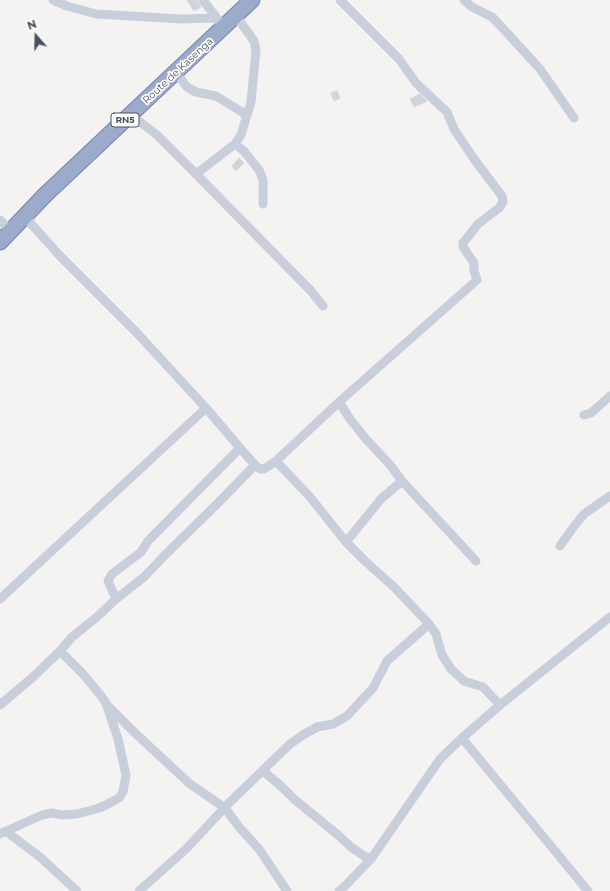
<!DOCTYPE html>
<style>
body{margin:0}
#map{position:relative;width:610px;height:891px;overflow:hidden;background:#f5f3f2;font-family:Montserrat,sans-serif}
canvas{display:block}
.north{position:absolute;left:16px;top:16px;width:40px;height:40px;-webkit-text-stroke:3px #fff;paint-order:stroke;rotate:340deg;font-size:11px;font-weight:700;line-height:16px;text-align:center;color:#485162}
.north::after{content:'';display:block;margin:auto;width:14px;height:18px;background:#485162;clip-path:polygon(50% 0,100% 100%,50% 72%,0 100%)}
</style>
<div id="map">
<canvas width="610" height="891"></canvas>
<div class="north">N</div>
</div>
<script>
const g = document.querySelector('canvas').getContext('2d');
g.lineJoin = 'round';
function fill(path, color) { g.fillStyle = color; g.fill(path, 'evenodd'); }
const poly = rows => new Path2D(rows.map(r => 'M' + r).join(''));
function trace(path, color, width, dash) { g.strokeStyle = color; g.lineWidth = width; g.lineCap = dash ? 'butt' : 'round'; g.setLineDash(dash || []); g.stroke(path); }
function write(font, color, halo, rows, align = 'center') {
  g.font = font + ' Montserrat,sans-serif'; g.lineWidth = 3.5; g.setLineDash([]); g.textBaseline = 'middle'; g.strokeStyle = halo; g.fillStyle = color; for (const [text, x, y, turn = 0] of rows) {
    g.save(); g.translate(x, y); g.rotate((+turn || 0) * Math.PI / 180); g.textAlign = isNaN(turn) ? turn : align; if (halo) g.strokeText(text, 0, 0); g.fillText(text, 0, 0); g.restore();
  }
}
const building = poly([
 [187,0,197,0,201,7,194,11,187,0],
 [337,91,340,98,334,101,331,93,337,91],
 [420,94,427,101,414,107,410,99,420,94],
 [239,158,244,163,236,171,232,166,239,158]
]);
fill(building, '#d1d3da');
trace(building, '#d6d7de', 1);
const trunk = poly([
 [0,242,45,195,252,0]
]);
trace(trunk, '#7284b0', 17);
trace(poly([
 [53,0,67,6,96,14,181,19,216,18],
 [203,0,219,21],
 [464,0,472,7,492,17,497,22,540,69,574,118],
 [176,73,187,87,196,92,216,96,242,112,246,116],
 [131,115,157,135,196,174,235,144,241,135,251,102,256,50,254,41,236,16],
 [235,144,244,151,259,170,263,180,263,204],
 [196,174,311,291,323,306],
 [25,217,60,256,137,333,206,408,240,448,148,541,141,552,112,574,108,581,116,599],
 [0,220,11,231],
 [339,402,350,419,366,439,391,466,402,481,476,561],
 [584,415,591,413,610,396],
 [276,461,310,497,346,542],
 [255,465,260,469,264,469,276,461,339,402,477,280,474,271,474,263,463,247,463,243,478,224,499,208,503,202,502,196,474,159,454,129,447,112,416,83,399,59,340,0],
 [402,481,381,499,346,542,365,561,395,588,429,624,436,634,442,655,451,669,464,681,483,687,500,705],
 [560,546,572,529,584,514,610,496],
 [0,599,206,408],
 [60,651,83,674,102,697,107,705,135,733,190,784,225,808,239,827,259,849,287,891],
 [0,705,33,677,60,651,72,637,97,617,116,599,144,577,165,555,218,503,255,465,240,448],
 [462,738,588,891],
 [263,771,281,786,294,799,338,835,351,847,364,856,371,859],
 [7,832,40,857,77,891],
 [0,834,42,815,51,813,62,815,77,814,96,809,104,806,119,798,123,792,126,775,118,739,107,706],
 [139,891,186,849,229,803,290,744,303,735,317,727,333,724,347,716,373,688,387,661,429,624],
 [339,891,344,887,371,859,440,759,462,738,500,705,610,617]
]), '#c8cfdb', 9);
trace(trunk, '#9cabcc', 15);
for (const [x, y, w] of [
 [125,120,28]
]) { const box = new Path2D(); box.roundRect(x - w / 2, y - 7, w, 14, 3); g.fillStyle = '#fff'; g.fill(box); trace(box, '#485162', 1); }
write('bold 9px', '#485162', null, [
 ["RN5",125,120]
]);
write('10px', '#485162', '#fff', [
 ["Route de Kasenga",178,71,-43]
]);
</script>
